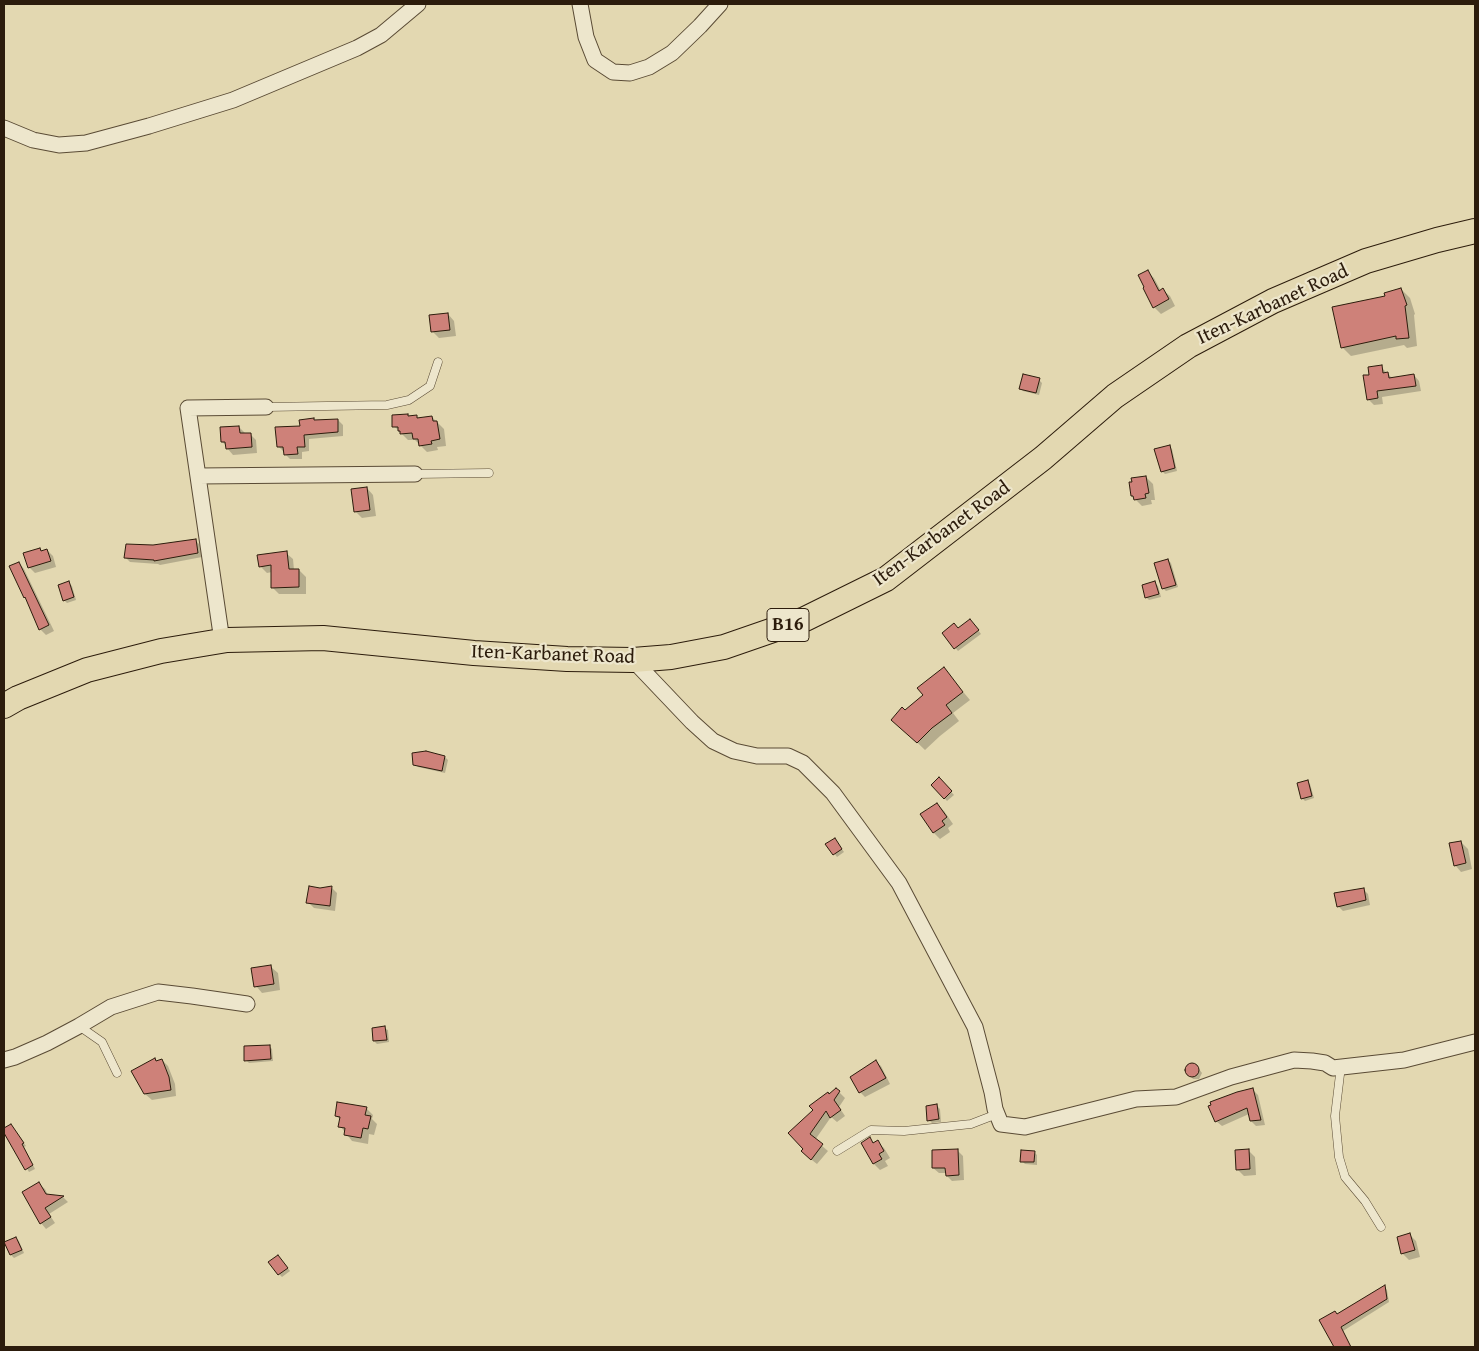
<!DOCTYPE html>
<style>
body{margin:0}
#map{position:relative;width:1479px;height:1351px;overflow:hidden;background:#e3d8b1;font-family:"Gentium Book Plus",serif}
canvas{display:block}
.frame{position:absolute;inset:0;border:5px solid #2c1c0c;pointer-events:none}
</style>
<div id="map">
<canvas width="1479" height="1351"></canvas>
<div class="frame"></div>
</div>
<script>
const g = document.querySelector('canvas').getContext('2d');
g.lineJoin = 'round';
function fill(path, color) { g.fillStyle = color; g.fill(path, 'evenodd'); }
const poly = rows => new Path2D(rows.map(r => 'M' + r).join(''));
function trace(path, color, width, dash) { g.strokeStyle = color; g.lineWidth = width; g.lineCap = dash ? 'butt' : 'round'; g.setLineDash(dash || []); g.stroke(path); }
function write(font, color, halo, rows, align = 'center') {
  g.font = font + ' "Gentium Book Plus",serif'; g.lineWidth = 4.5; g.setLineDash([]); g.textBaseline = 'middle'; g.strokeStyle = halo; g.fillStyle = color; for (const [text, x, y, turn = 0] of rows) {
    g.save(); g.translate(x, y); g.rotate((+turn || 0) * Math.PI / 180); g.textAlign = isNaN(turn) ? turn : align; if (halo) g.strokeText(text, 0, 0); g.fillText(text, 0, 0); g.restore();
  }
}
fill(poly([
 [1148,272,1154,278,1161,291,1163,290,1170,296,1175,306,1161,314,1154,307],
 [1401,289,1410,298,1415,314,1414,315,1417,346,1407,348,1404,345,1351,356,1342,347,1387,297],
 [448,314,454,321,456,336,439,338,433,332],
 [1381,367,1392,378,1414,375,1419,381,1421,391,1382,397,1383,404,1374,405,1368,399,1370,376],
 [1039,380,1042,383,1039,395,1023,391,1020,388],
 [416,416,419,419,432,417,444,429,446,446,437,447,438,450,427,452,415,440,408,440,394,426],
 [338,420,343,425,343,436,309,439,309,451,302,452,302,459,290,459,285,454,285,451,283,451,278,446,301,427,315,421],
 [239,427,245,433,250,434,256,440,257,453,233,455,227,448,227,446,222,442],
 [1169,446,1172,449,1177,471,1165,474,1162,471],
 [1146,477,1153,484,1155,500,1151,500,1152,504,1142,506,1135,499],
 [367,488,373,495,376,516,362,518,355,511],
 [195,540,200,545,202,557,160,565,158,564,130,562,126,558,153,546],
 [40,549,43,552,47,550,53,556,56,567,35,573,29,567],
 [286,553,293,559,294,570,299,570,306,577,306,594,279,594,272,587,272,572,267,573,260,566],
 [1168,560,1171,563,1178,587,1166,591,1163,588],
 [19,563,24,569,54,631,46,635,40,629],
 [69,583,72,586,76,600,67,603,64,600],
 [1155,583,1158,586,1161,597,1149,600,1146,597],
 [973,623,981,634,958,651,943,633,958,630],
 [944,669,970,700,953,713,959,721,940,736,925,750,901,727,905,711,924,695],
 [425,752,445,757,448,760,445,773,418,767,415,764],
 [939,778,954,795,947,801,932,785],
 [1307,781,1310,784,1314,798,1305,801,1302,798],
 [937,804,944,811,953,824,948,828,950,832,940,839,934,833],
 [837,842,844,852,837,857,827,844],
 [1461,842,1468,849,1472,869,1461,872,1455,865],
 [332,888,337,893,335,911,314,908,308,902,320,889],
 [1363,889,1368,894,1370,905,1343,911,1338,906],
 [271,967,278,973,280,990,262,993,256,986],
 [384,1028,388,1030,389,1042,377,1044,374,1041],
 [269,1046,272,1049,273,1061,249,1063,246,1060],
 [155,1060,158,1062,162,1060,168,1066,175,1084,176,1096,152,1100,145,1094],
 [876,1062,881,1066,890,1084,865,1097,860,1092],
 [1192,1064,1195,1064,1202,1073,1199,1079,1193,1079,1186,1070,1187,1067],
 [836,1089,845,1098,839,1107,845,1116,837,1122,831,1117,815,1140,828,1151,817,1164,808,1157,804,1149,790,1133],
 [1253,1090,1258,1095,1265,1125,1256,1126,1251,1121,1249,1114,1222,1126,1216,1121],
 [937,1106,940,1109,941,1122,932,1123,929,1120],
 [366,1108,373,1115,372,1119,377,1124,374,1135,369,1134,368,1144,352,1141,340,1126,341,1120,336,1116],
 [11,1125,26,1146,24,1147,35,1169,29,1172,4,1131],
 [870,1139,874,1143,877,1142,884,1148,890,1158,885,1161,888,1166,880,1170,874,1164,863,1143],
 [957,1150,963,1156,964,1180,952,1181,947,1176,947,1173,939,1173,933,1168],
 [1248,1150,1255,1157,1256,1175,1244,1176,1237,1169],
 [1034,1152,1037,1155,1037,1165,1025,1164,1022,1161],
 [39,1184,45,1189,48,1195,63,1197,68,1202,49,1214,55,1223,46,1229,41,1223,24,1192],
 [1410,1235,1416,1241,1420,1257,1409,1260,1402,1253],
 [16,1238,19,1241,24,1253,14,1258,11,1255,6,1242],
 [281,1259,290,1271,282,1277,279,1274],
 [1385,1287,1387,1290,1389,1302,1343,1331,1351,1347,1335,1347,1321,1321,1338,1315]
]), '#0003');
const building = poly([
 [1148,270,1159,291,1163,288,1169,299,1153,308,1143,288,1144,287,1138,275,1148,270],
 [1401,288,1407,305,1405,306,1409,338,1396,339,1396,336,1341,348,1332,307,1385,296,1384,293,1401,288],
 [448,313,450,330,431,332,429,315,448,313],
 [1382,365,1383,373,1388,372,1389,378,1414,374,1416,386,1377,391,1378,398,1367,400,1363,375,1369,375,1368,367,1382,365],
 [1023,374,1040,378,1036,393,1019,389,1023,374],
 [408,414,408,416,417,415,417,418,432,416,433,421,437,421,440,439,431,441,432,444,419,446,418,439,413,439,412,433,400,434,400,431,398,431,398,427,392,427,392,415,408,414],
 [314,418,314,420,338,419,338,432,304,435,305,447,297,447,298,454,284,455,283,447,277,447,275,427,300,426,299,420,314,418],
 [239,426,240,433,251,433,252,447,226,449,225,442,221,442,220,427,239,426],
 [1170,445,1175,468,1161,472,1154,449,1170,445],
 [1146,476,1149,493,1145,494,1146,498,1134,500,1133,496,1131,496,1129,482,1132,482,1131,478,1146,476],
 [367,487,370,510,354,512,351,489,367,487],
 [196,539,198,553,154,561,154,560,124,558,126,544,153,545,196,539],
 [40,548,41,551,47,549,51,561,28,568,23,553,40,548],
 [287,551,289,569,299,569,299,587,271,588,271,565,259,567,257,555,287,551],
 [1168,559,1176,585,1162,589,1154,563,1168,559],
 [19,562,49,625,39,630,25,597,24,598,9,566,19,562],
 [69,581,74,597,63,601,58,585,69,581],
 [1155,581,1159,594,1145,598,1142,585,1155,581],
 [970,619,979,630,954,649,942,633,954,623,958,628,970,619],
 [944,667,963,692,946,705,952,713,932,728,917,743,891,720,902,707,905,710,923,695,917,688,944,667],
 [426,751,445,756,442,771,413,765,412,753,426,751],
 [939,777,952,791,944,799,931,785,939,777],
 [1308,780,1312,796,1301,799,1297,783,1308,780],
 [937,803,947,817,942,821,945,825,933,833,920,814,937,803],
 [835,838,842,849,833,855,825,844,835,838],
 [1461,841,1466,863,1454,866,1449,843,1461,841],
 [309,886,320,888,332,886,330,906,306,903,309,886],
 [1364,888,1366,900,1337,907,1334,893,1364,888],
 [271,965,274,984,254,987,251,968,271,965],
 [385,1026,387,1040,373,1041,372,1028,385,1026],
 [270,1045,271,1059,244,1061,244,1046,270,1045],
 [155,1058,156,1061,162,1059,169,1077,171,1090,144,1094,131,1071,155,1058],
 [876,1060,886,1078,859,1093,850,1077,876,1060],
 '1185 1070a7 7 0 1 1 14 0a7 7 0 1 1-14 0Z',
 [836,1088,840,1091,834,1100,841,1110,830,1118,826,1111,810,1134,823,1144,811,1160,801,1151,803,1149,788,1133,813,1110,809,1106,828,1092,829,1094,836,1088],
 [1253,1088,1261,1120,1250,1121,1247,1108,1215,1122,1208,1106,1211,1105,1210,1102,1237,1092,1253,1088],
 [337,1102,367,1107,365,1115,371,1116,368,1129,363,1128,361,1138,344,1135,345,1128,338,1127,340,1117,335,1116,337,1102],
 [937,1104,939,1119,927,1121,926,1106,937,1104],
 [11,1124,24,1143,22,1144,33,1165,25,1170,4,1133,4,1128,11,1124],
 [870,1137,873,1143,878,1140,884,1151,879,1154,882,1159,873,1164,861,1143,870,1137],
 [958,1149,959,1175,946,1176,945,1168,932,1168,932,1150,958,1149],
 [1249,1149,1250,1169,1236,1170,1235,1150,1249,1149],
 [1021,1150,1035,1151,1034,1162,1020,1162,1021,1150],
 [39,1182,46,1194,64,1196,45,1208,51,1217,40,1224,22,1192,39,1182],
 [1410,1233,1415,1250,1401,1254,1397,1237,1410,1233],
 [16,1237,22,1250,10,1255,4,1242,16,1237],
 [278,1255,288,1268,278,1275,268,1262,278,1255],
 [1385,1285,1387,1299,1341,1327,1351,1347,1334,1347,1319,1320,1335,1311,1337,1314,1385,1285]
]);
fill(building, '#ce8179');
trace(building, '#2c1c0c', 1);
const service = poly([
 [266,407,387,405,409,400,430,386,438,362],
 [415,474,489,473],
 [79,1026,102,1042,117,1073],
 [1341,1066,1335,1116,1339,1157,1345,1177,1365,1201,1381,1227],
 [837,1151,871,1130,904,1131,971,1124,997,1114]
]);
const minor = poly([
 [580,4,586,37,595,60,613,72,630,73,649,67,672,53,700,26,720,4],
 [4,128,33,140,59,145,86,143,149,126,233,100,357,48,381,35,418,4],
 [198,476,415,474],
 [222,641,188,408,266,407],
 [633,660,692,722,713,741,734,751,757,756,788,756,803,763,833,793,899,883,975,1027,992,1092,995,1109,1001,1124,1025,1127,1136,1099,1176,1097,1231,1077,1294,1060,1312,1061,1325,1063,1333,1068,1404,1060,1475,1042],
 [4,1060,15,1057,47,1043,79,1026,111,1007,158,992,192,996,247,1004]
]);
const primary = poly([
 [4,706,18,698,87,670,161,651,227,640,323,638,474,653,567,659,633,660,671,657,724,647,805,619,886,579,1043,458,1115,396,1188,346,1273,301,1366,261,1437,240,1475,231]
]);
trace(service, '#5a4b35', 9);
trace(minor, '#5a4b35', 17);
trace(primary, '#2c1c0c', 26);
trace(service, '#ede6cc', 8);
trace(minor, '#ede6cc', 15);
trace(primary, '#e3d8b1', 24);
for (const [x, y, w] of [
 [788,625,42]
]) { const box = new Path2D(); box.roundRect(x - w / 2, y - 16.5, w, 33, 4); g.fillStyle = '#ede6cc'; g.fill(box); trace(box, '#2c1c0c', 1); }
write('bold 19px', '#2c1c0c', null, [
 ["B16",788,625]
]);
write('20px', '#2c1c0c', '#ede6cc', [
 ["Iten-Karbanet Road",1273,305,-25],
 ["Iten-Karbanet Road",942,534,-36],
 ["Iten-Karbanet Road",553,655,2]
]);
</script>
